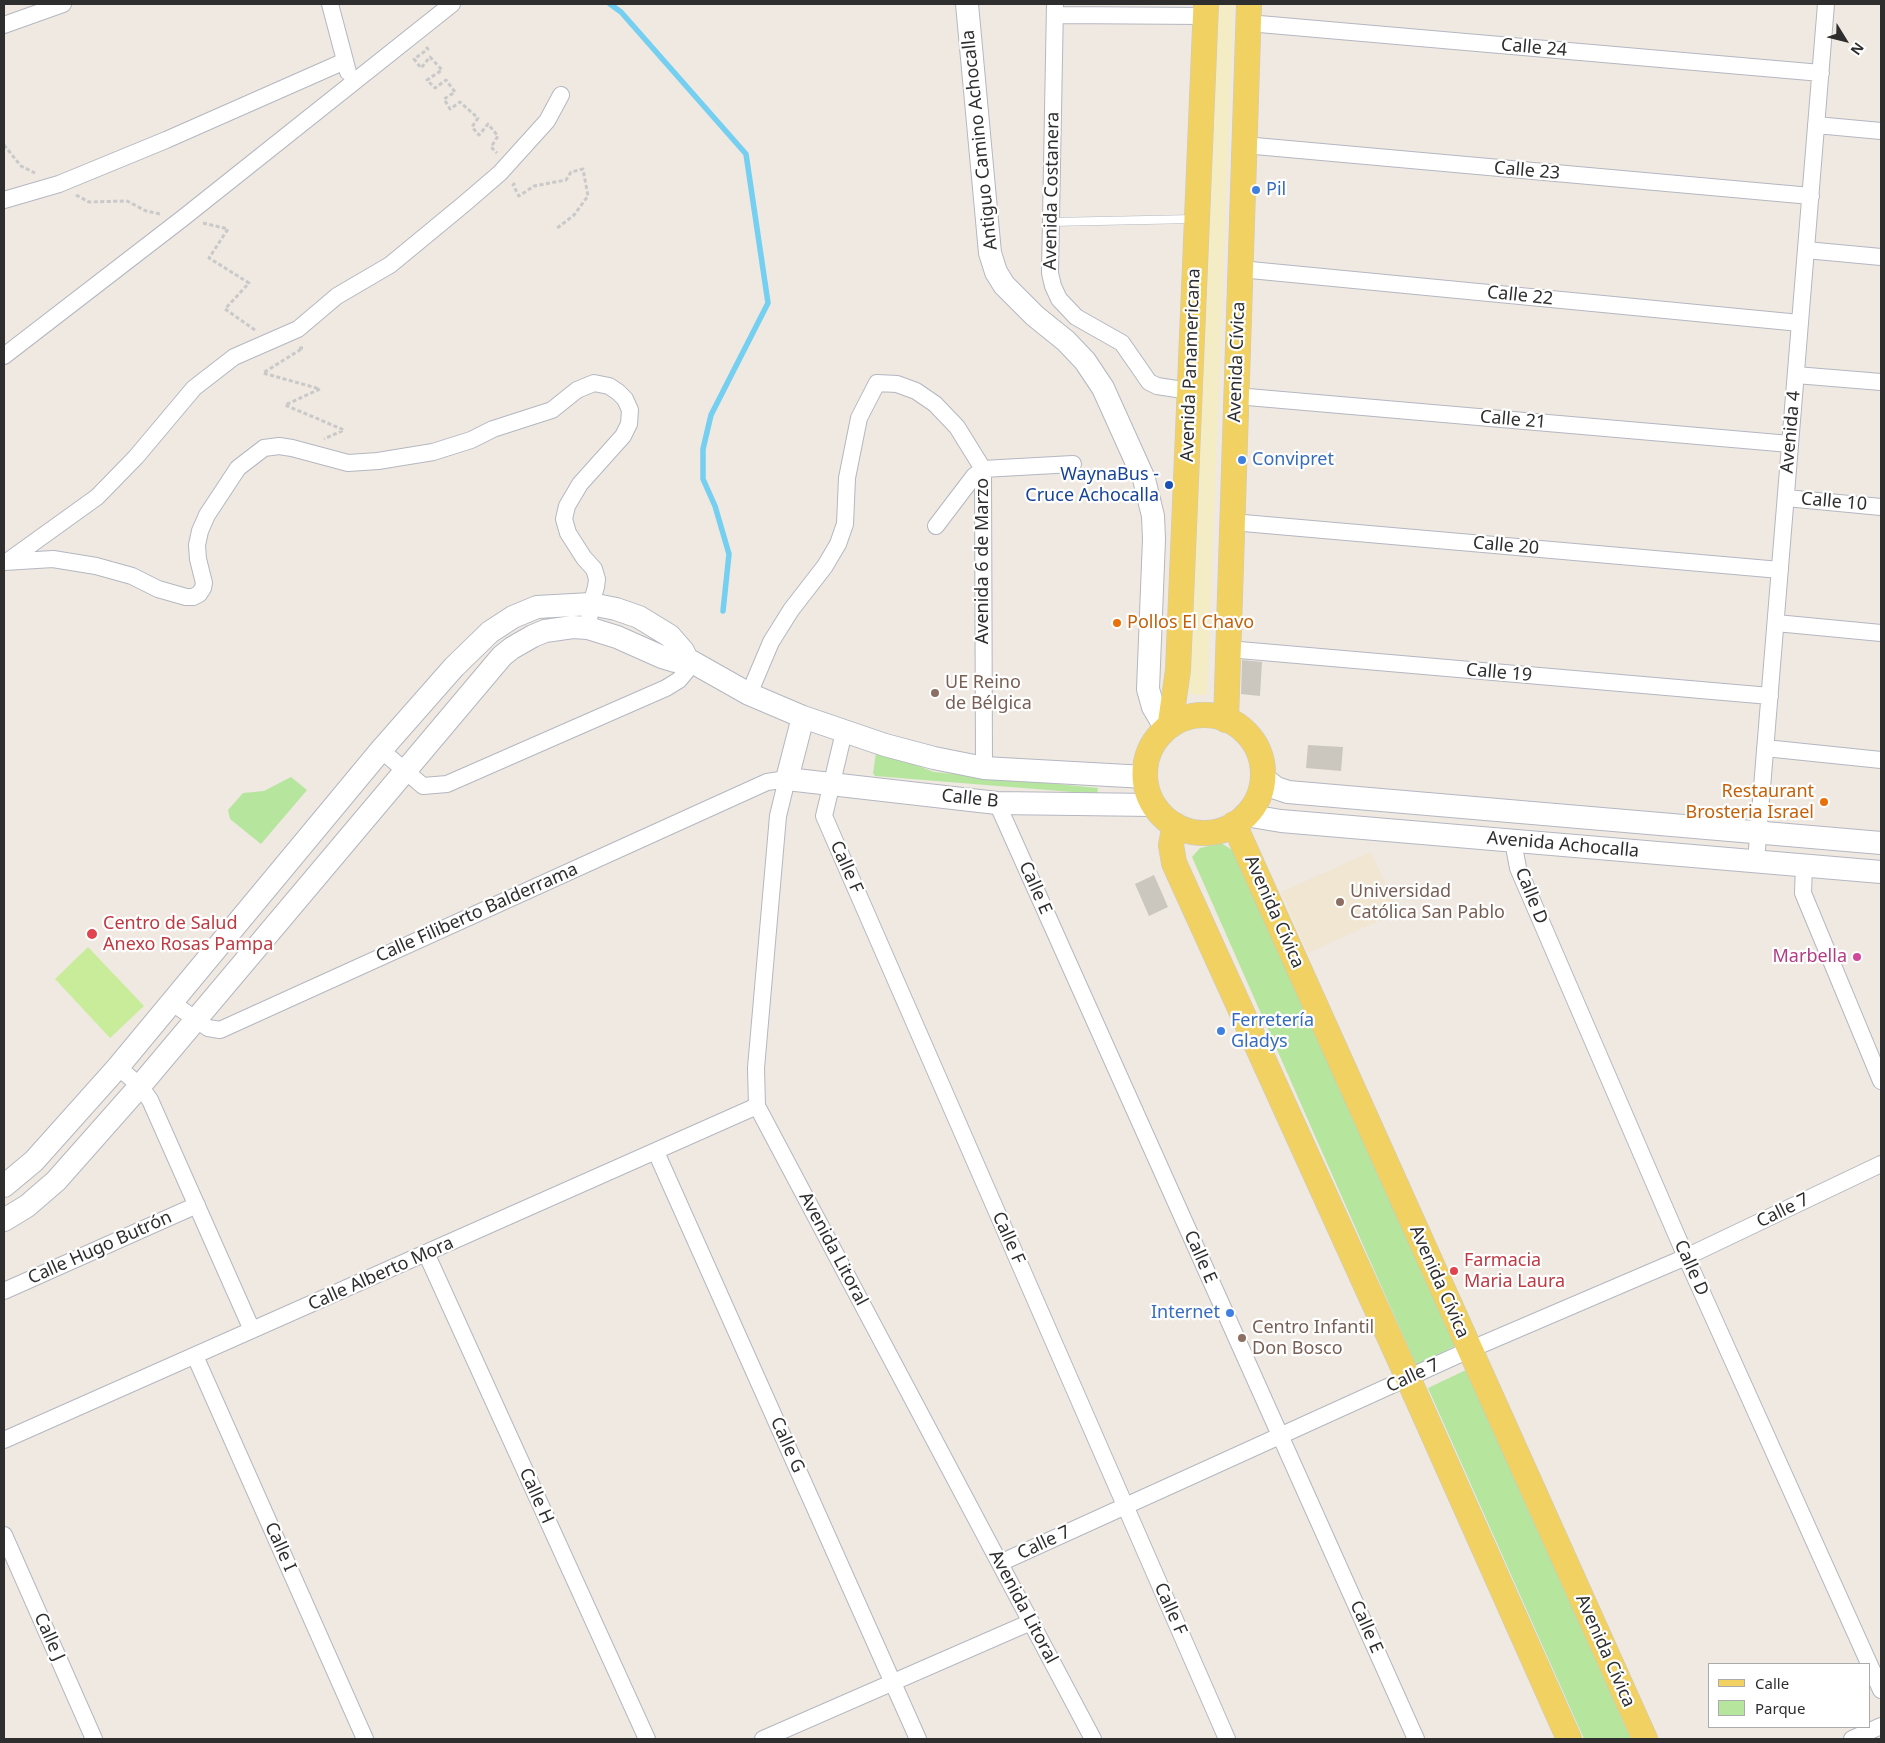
<!DOCTYPE html>
<meta charset="utf-8">
<style>
body{margin:0}
#map{position:relative;width:1885px;height:1743px;overflow:hidden;background:#efe9e1;font-family:"Noto Sans",sans-serif}
canvas{display:block}
.frame{position:absolute;inset:0;border:5px solid #2e2e2e;pointer-events:none}
.legend{position:absolute;left:1708px;top:1663px;width:162px;height:65px;box-sizing:border-box;background:#fff;border:1px solid #ababab;margin:0;padding:6px 9px;list-style:none;font-size:15px;color:#2e2e2e}
.legend li{display:flex;align-items:center;gap:10px;height:25px}
.legend b{width:25px;border:1px solid #ababab}
.north{position:absolute;left:1820px;top:15px;width:50px;height:50px;-webkit-text-stroke:4px #fff;paint-order:stroke;rotate:126deg;font-size:14px;font-weight:700;line-height:20px;text-align:center;color:#2e2e2e}
.north::after{content:'';display:block;margin:auto;width:18px;height:22px;background:#2e2e2e;clip-path:polygon(50% 0,100% 100%,50% 72%,0 100%)}
</style>
<div id="map">
<canvas width="1885" height="1743"></canvas>
<div class="frame"></div>
<ul class="legend">
<li><b style="height:6px;background:#f2d163"></b>Calle</li>
<li><b style="height:14px;background:#b6e59e"></b>Parque</li>
</ul>
<div class="north">N</div>
</div>
<script>
const g = document.querySelector('canvas').getContext('2d');
g.lineJoin = 'round';
function fill(path, color) { g.fillStyle = color; g.fill(path, 'evenodd'); }
const poly = rows => new Path2D(rows.map(r => 'M' + r).join(''));
function trace(path, color, width, dash) { g.strokeStyle = color; g.lineWidth = width; g.lineCap = dash ? 'butt' : 'round'; g.setLineDash(dash || []); g.stroke(path); }
function write(font, color, halo, rows, align = 'center') {
  g.font = font + ' "Noto Sans",sans-serif'; g.lineWidth = 4.5; g.setLineDash([]); g.textBaseline = 'middle'; g.strokeStyle = halo; g.fillStyle = color; for (const [text, x, y, turn = 0] of rows) {
    g.save(); g.translate(x, y); g.rotate((+turn || 0) * Math.PI / 180); g.textAlign = isNaN(turn) ? turn : align; if (halo) g.strokeText(text, 0, 0); g.fillText(text, 0, 0); g.restore();
  }
}
fill(poly([
 [1371,852,1398,912,1308,953,1281,892]
]), '#f0e6d1');
fill(poly([
 [879,751,934,772,1098,788,1097,794,875,776,873,773,876,753],
 [291,777,307,790,261,844,230,819,228,810,243,793,264,791],
 [1221,843,1234,851,1455,1346,1416,1365,1192,857,1200,848],
 [1466,1370,1631,1739,1584,1739,1428,1388]
]), '#b6e59e');
fill(poly([
 [1217,4,1234,4,1207,695,1189,694]
]), '#f3ecc5');
fill(poly([
 [88,947,144,1006,110,1038,55,979]
]), '#c9ec9a');
trace(poly([
 [610,4,621,12,746,154,768,303,711,415,703,449,703,479,715,506,729,554,723,611]
]), '#75cff0', 5.5);
fill(poly([
 [1242,660,1262,662,1260,696,1241,694],
 [1308,745,1343,747,1341,771,1306,768],
 [1154,875,1168,907,1149,916,1135,884]
]), '#cbc7bf');
const lane = poly([
 [1051,222,1194,219]
]);
const street = poly([
 [330,4,348,72],
 [1055,4,1050,273,1053,286,1059,299,1076,317,1122,343,1149,382,1157,386,1190,391],
 [1055,15,1205,16],
 [1248,23,1821,73],
 [4,25,63,4],
 [1816,125,1881,131],
 [1244,145,1811,196],
 [4,200,59,184,166,140,345,61],
 [1806,250,1881,257],
 [1240,269,1800,323],
 [4,356,183,218,452,4],
 [1796,375,1881,382],
 [1236,396,1790,444],
 [1786,498,1881,507],
 [1232,522,1780,570],
 [936,526,974,476,983,469,1073,464],
 [8,561,97,497,136,457,194,388,234,357,298,329,337,296,390,265,464,204,500,173,547,121,561,95],
 [4,562,53,559,96,566,132,576,158,589,186,597,193,597,199,594,203,588,204,583,198,559,197,545,200,531,207,515,238,468,264,448,279,446,292,448,348,463,378,461,433,452,471,440,493,429,552,410,577,390,594,383,609,386,618,392,625,399,630,410,629,424,623,436,580,484,567,506,564,519,568,533,584,558,594,569,597,579,596,587,591,604,588,628],
 [1776,623,1881,633],
 [1228,649,1770,696],
 [749,694,771,642,791,610,825,566,838,544,845,524,847,478,859,418,877,383,897,384,916,391,935,404,957,427,983,469,984,768],
 [844,732,824,816,1227,1739],
 [1765,748,1881,760],
 [381,750,423,786,447,784,666,688,679,680,693,663],
 [997,803,1416,1739],
 [1516,841,1515,852,1518,868,1686,1257,1881,1690],
 [1756,861,1826,4],
 [1804,866,1803,893,1881,1081],
 [171,1002,208,1028,220,1030,767,782,787,779,778,816,756,1068,757,1106,1093,1739],
 [118,1067,140,1086,150,1100,252,1330],
 [656,1152,918,1739],
 [426,1253,647,1739],
 [4,1291,197,1205],
 [195,1356,365,1739],
 [4,1440,757,1106],
 [4,1535,94,1739],
 [1000,1563,1469,1350,1686,1257,1881,1164],
 [763,1739,1031,1622],
 [1852,1739,1881,1726]
]);
const secondary = poly([
 [967,4,990,253,996,272,1004,285,1035,316,1066,341,1085,361,1103,388,1144,479,1153,516,1154,539,1148,689,1153,707,1166,729],
 [803,717,787,779,997,803,1153,805],
 [1262,777,1276,788,1288,792,1881,843],
 [1245,815,1281,821,1881,872],
 [4,1186,34,1161,118,1067,381,750,454,667,490,632,513,617,537,607,591,604,616,609,639,617,670,636,683,651,687,659,749,694,803,717,885,745,934,758,984,768,1145,777],
 [4,1220,27,1206,56,1181,140,1086,502,656,512,648,533,636,545,631,573,627,588,628,617,637,662,657,675,661,687,659]
]);
const primary = poly([
 '1145 774a59 59 0 1 1 118 0a59 59 0 1 1-118 0Z',
 [1226,720,1249,4],
 [1170,726,1178,670,1206,4],
 [1234,824,1645,1739],
 [1175,825,1171,845,1174,863,1408,1378,1569,1739]
]);
trace(lane, '#b4b7c1', 9);
trace(street, '#b4b7c1', 18);
trace(secondary, '#b4b7c1', 24);
trace(primary, '#c9c9c9', 26);
trace(poly([
 [426,47,428,49,414,59,421,68,430,57,442,70,427,80,435,88,446,80,455,92,444,99,450,109,460,102,478,118,472,127,479,135,488,124,498,136,491,147,497,153],
 [4,145,21,166,35,173],
 [515,183,513,185,519,196,534,186,566,180,571,172,583,169,588,196,574,215,556,229],
 [76,195,89,202,127,201,146,211,160,214],
 [203,223,228,229,209,258,249,283,225,309,255,330],
 [299,348,303,348,263,373,320,389,285,405,344,430,324,439]
]), '#c9c9c9', 3, [4, 2.5]);
trace(lane, '#fff', 8);
trace(street, '#fff', 16);
trace(secondary, '#fff', 22);
trace(primary, '#f2d163', 25);
for (const [x, y, r, color] of [
 [1256,190,5,"#3f7fe0"],
 [1242,460,5,"#3f7fe0"],
 [1169,485,5,"#1a4fb4"],
 [1117,623,5,"#e8710a"],
 [935,693,5,"#8d6e63"],
 [1824,802,5,"#e8710a"],
 [1340,902,5,"#8d6e63"],
 [92,934,6,"#e0444e"],
 [1857,957,5,"#d1479c"],
 [1221,1031,5,"#3f7fe0"],
 [1454,1271,5,"#e0444e"],
 [1230,1313,5,"#3f7fe0"],
 [1242,1338,5,"#8d6e63"]
]) { const dot = new Path2D(); dot.arc(x, y, r, 0, 2 * Math.PI); g.fillStyle = color; g.fill(dot); trace(dot, '#fff', 2); }
write('18px', '#2e2e2e', '#fff', [
 ["Calle 24",1534,48,5],
 ["Antiguo Camino Achocalla",980,140,-96],
 ["Calle 23",1527,171,5],
 ["Avenida Costanera",1052,191,-89],
 ["Calle 22",1520,296,6],
 ["Avenida Cívica",1237,362,-88],
 ["Avenida Panamericana",1191,365,-88],
 ["Calle 21",1513,420,5],
 ["Avenida 4",1791,432,-85],
 ["Calle 10",1834,502,5],
 ["Calle 20",1506,546,5],
 ["Avenida 6 de Marzo",983,561,-90],
 ["Calle 19",1499,673,5],
 ["Calle B",970,799,6],
 ["Avenida Achocalla",1563,845,5],
 ["Calle F",846,867,66],
 ["Calle E",1035,888,66],
 ["Calle D",1531,896,68],
 ["Avenida Cívica",1274,912,66],
 ["Calle Filiberto Balderrama",477,913,-24],
 ["Calle 7",1783,1211,-26],
 ["Calle F",1008,1238,66],
 ["Calle Hugo Butrón",100,1248,-24],
 ["Avenida Litoral",833,1249,62],
 ["Calle E",1200,1257,66],
 ["Calle D",1691,1268,66],
 ["Calle Alberto Mora",381,1274,-24],
 ["Avenida Cívica",1439,1282,66],
 ["Calle 7",1413,1376,-25],
 ["Calle G",787,1445,66],
 ["Calle H",536,1496,66],
 ["Calle 7",1044,1543,-25],
 ["Calle I",280,1547,66],
 ["Avenida Litoral",1023,1607,62],
 ["Calle F",1170,1609,66],
 ["Calle E",1366,1627,66],
 ["Calle J",49,1637,66],
 ["Avenida Cívica",1605,1651,66]
]);
write('18px', '#366cbe', '#fff', [
 ["Pil",1266,190],
 ["Convipret",1252,460],
 ["Ferretería",1231,1021],
 ["Gladys",1231,1042],
 ["Internet",1220,1313,"right"]
], 'left');
write('18px', '#164399', '#fff', [
 ["WaynaBus -",1159,475],
 ["Cruce Achocalla",1159,496]
], 'right');
write('18px', '#c56008', '#fff', [
 ["Pollos El Chavo",1127,623],
 ["Restaurant",1814,792,"right"],
 ["Brosteria Israel",1814,813,"right"]
], 'left');
write('18px', '#785e54', '#fff', [
 ["UE Reino",945,683],
 ["de Bélgica",945,704],
 ["Universidad",1350,892],
 ["Católica San Pablo",1350,913],
 ["Centro Infantil",1252,1328],
 ["Don Bosco",1252,1349]
], 'left');
write('18px', '#be3a42', '#fff', [
 ["Centro de Salud",103,924],
 ["Anexo Rosas Pampa",103,945],
 ["Farmacia",1464,1261],
 ["Maria Laura",1464,1282]
], 'left');
write('18px', '#b23c85', '#fff', [
 ["Marbella",1847,957]
], 'right');
</script>
